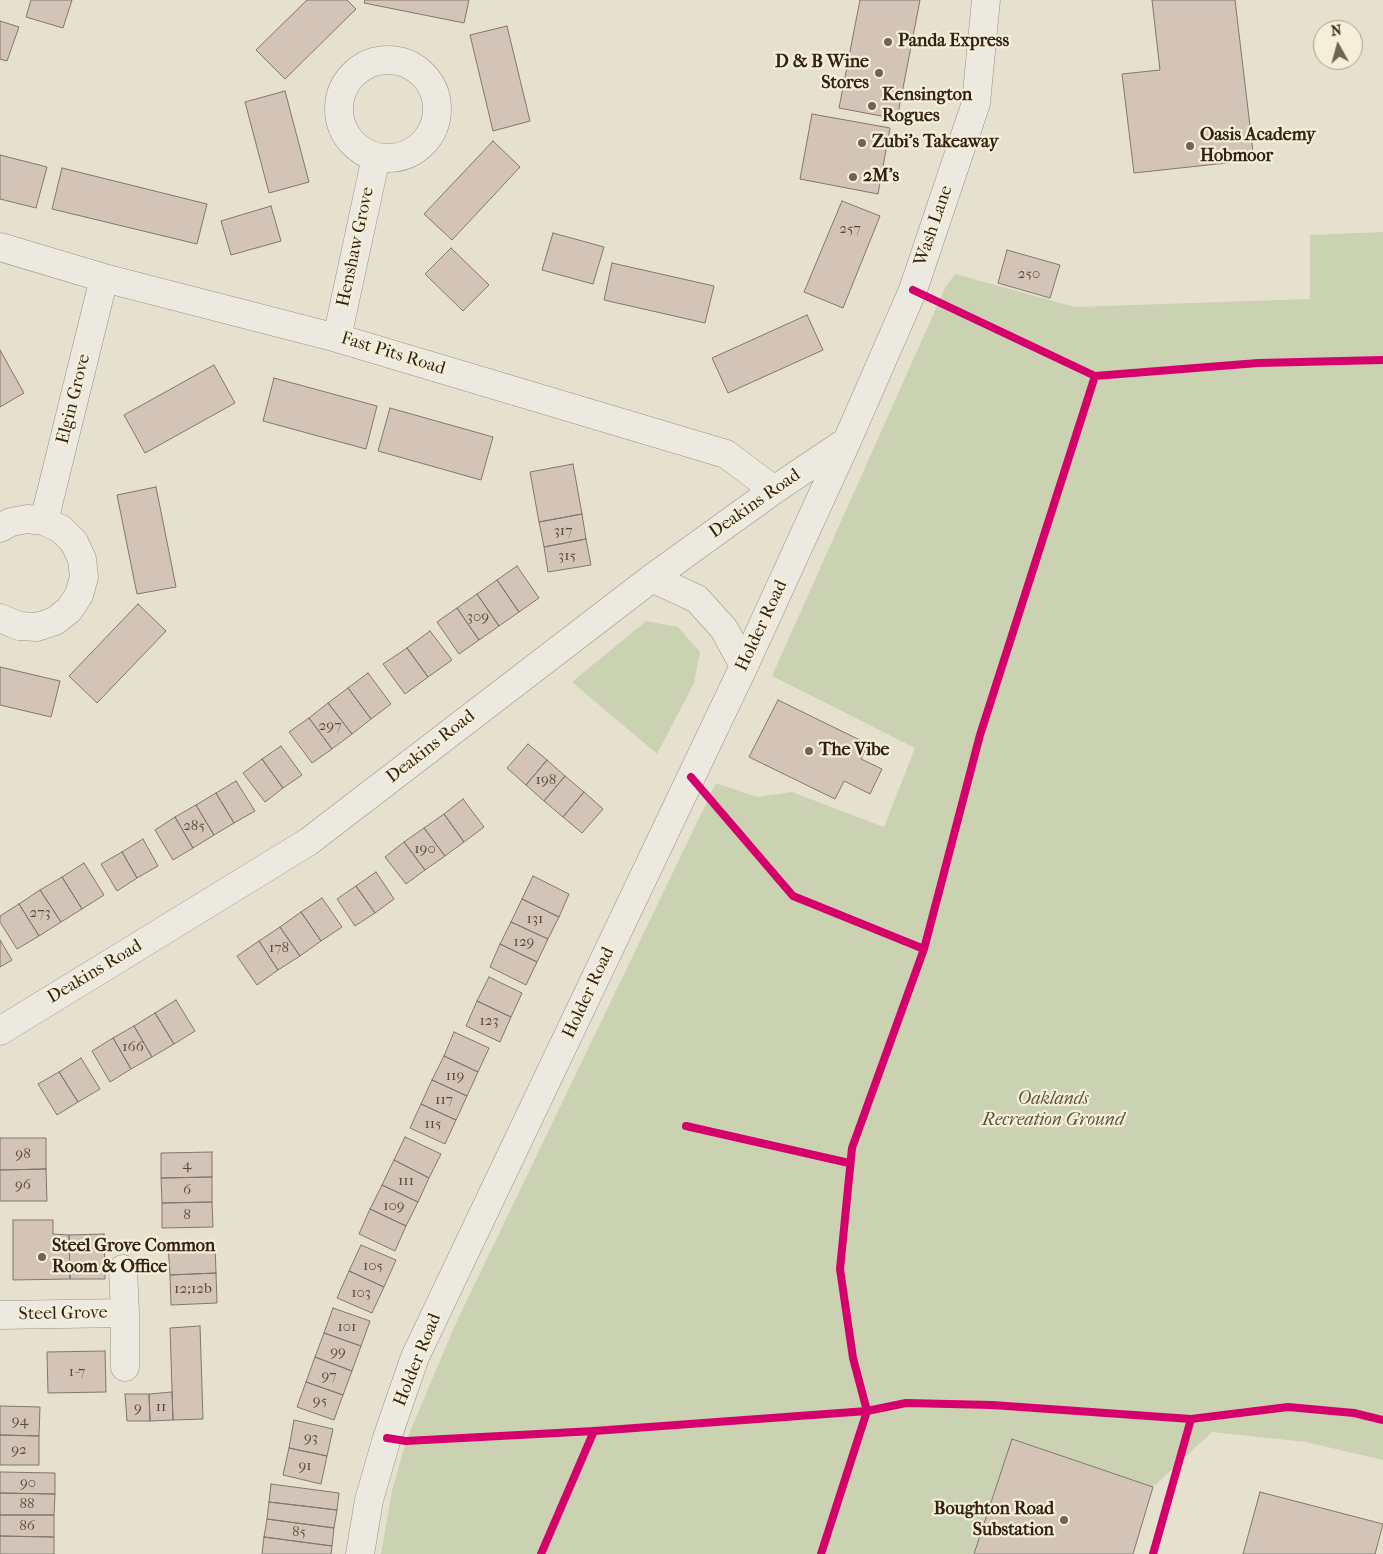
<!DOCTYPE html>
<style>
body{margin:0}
#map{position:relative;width:1383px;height:1554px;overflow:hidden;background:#e6e1cf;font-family:"IM FELL French Canon",serif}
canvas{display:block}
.north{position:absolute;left:1313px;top:20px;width:50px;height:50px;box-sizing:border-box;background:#f5efda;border:1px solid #a79d8a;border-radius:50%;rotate:353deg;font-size:14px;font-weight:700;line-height:20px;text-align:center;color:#332111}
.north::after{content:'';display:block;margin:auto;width:18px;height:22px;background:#726454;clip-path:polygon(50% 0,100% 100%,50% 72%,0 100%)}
</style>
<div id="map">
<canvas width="1383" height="1554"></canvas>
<div class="north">N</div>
</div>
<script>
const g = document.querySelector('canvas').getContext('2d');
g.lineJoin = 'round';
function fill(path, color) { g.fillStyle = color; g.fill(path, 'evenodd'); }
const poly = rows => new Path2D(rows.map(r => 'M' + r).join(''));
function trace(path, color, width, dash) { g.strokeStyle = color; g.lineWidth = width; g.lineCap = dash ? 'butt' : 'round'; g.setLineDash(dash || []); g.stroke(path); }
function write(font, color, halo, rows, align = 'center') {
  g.font = font + ' "IM FELL French Canon",serif'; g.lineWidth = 4.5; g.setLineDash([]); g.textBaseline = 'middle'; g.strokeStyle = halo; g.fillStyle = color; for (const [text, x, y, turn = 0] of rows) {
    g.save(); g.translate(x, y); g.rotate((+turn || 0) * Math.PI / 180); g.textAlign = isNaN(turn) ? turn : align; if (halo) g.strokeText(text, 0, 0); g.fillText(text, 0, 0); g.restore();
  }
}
fill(poly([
 [1383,232,1383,1460,1306,1442,1212,1432,1153,1487,1012,1439,974,1554,381,1554,392,1491,406,1441,455,1325,716,783,757,797,792,792,884,827,915,748,772,676,946,286,955,274,1075,307,1310,299,1310,235],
 [646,621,678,627,700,652,694,683,657,754,572,682]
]), '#cad2b1');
const building = poly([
 [31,0,72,0,63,28,26,17,31,0],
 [307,0,347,0,356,9,285,79,256,50,307,0],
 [365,0,469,0,464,23,364,3,365,0],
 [860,0,920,0,897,119,839,108,860,0],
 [1152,0,1235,0,1254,160,1134,173,1122,74,1160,70,1152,0],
 [0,21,19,27,7,61,0,59,0,21],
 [507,26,530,121,493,131,470,35,507,26],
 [285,91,309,182,269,193,245,102,285,91],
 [812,114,890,128,878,194,800,179,812,114],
 [493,141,520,167,452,240,424,214,493,141],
 [0,155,47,167,36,208,0,199,0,155],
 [62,168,207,204,197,244,52,209,62,168],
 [842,201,880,216,843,308,804,292,842,201],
 [271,206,281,241,231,255,221,221,271,206],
 [553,233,604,247,593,284,542,270,553,233],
 [451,248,489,285,463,311,425,274,451,248],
 [1007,250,1060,265,1050,298,998,283,1007,250],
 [612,263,714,286,705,323,604,300,612,263],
 [807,315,823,350,728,393,712,358,807,315],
 [0,350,24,393,0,407,0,350],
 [214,365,235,403,145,453,124,415,214,365],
 [274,378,377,406,366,449,263,421,274,378],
 [390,408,493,437,481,480,378,451,390,408],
 [573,464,582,514,539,522,530,472,573,464],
 [156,487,176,587,137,594,117,495,156,487],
 [582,514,586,539,544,547,539,522,582,514],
 [586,539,591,565,548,572,544,547,586,539],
 [517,566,539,598,519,612,497,580,517,566],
 [497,580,519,612,499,626,477,594,497,580],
 [477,594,499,626,479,640,457,608,477,594],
 [138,604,166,631,97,703,69,676,138,604],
 [457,608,479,640,459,654,437,622,457,608],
 [430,631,452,660,428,677,407,648,430,631],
 [407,648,428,677,405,694,383,664,407,648],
 [0,667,60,681,51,717,0,705,0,667],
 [368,673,391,704,371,719,348,688,368,673],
 [348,688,371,719,352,734,328,703,348,688],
 [778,700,868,744,861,759,882,769,870,794,844,781,835,799,749,757,778,700],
 [328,703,352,734,332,749,309,718,328,703],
 [309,718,332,749,312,763,289,732,309,718],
 [528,744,547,760,526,785,507,768,528,744],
 [281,746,302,775,283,788,262,759,281,746],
 [262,759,283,788,265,802,243,773,262,759],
 [547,760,565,776,544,801,526,785,547,760],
 [565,776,584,792,563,817,544,801,565,776],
 [236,781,255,811,234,823,216,793,236,781],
 [584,792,603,809,582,833,563,817,584,792],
 [216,793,234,823,214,835,196,805,216,793],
 [463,799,484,827,464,842,444,814,463,799],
 [196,805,214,835,193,848,175,817,196,805],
 [444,814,464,842,445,856,424,828,444,814],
 [175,817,193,848,173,860,155,830,175,817],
 [424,828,445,856,425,870,404,842,424,828],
 [143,839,158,866,137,878,122,852,143,839],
 [404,842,425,870,406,884,385,857,404,842],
 [122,852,137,878,117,891,101,864,122,852],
 [84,863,104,895,82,909,62,877,84,863],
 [376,872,394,899,375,913,356,886,376,872],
 [533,876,569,894,559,917,522,899,533,876],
 [62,877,82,909,61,922,40,890,62,877],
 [356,886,375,913,355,926,337,899,356,886],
 [40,890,61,922,39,936,19,904,40,890],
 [322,898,342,927,321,941,301,912,322,898],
 [522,899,559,917,548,939,511,922,522,899],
 [19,904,39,936,17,949,0,922,0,916,19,904],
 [301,912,321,941,300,956,280,927,301,912],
 [511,922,548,939,537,962,500,944,511,922],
 [280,927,300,956,278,970,259,941,280,927],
 [0,940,12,960,0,967,0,940],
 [259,941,278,970,257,985,237,956,259,941],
 [500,944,537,962,526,985,490,967,500,944],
 [489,977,522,993,511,1017,477,1001,489,977],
 [176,1000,195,1031,174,1044,155,1013,176,1000],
 [477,1001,511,1017,500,1042,466,1026,477,1001],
 [155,1013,174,1044,152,1057,134,1026,155,1013],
 [134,1026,152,1057,131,1069,113,1038,134,1026],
 [454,1032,489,1048,478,1072,444,1056,454,1032],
 [113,1038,131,1069,110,1082,92,1051,113,1038],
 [444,1056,478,1072,467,1096,432,1080,444,1056],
 [81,1058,100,1089,78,1102,59,1072,81,1058],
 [59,1072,78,1102,57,1115,38,1084,59,1072],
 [432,1080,467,1096,456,1120,421,1104,432,1080],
 [421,1104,456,1120,445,1144,410,1128,421,1104],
 [405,1137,441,1154,429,1178,394,1160,405,1137],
 [0,1138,46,1138,46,1169,0,1170,0,1138],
 [212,1152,212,1177,161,1178,161,1153,212,1152],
 [394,1160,429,1178,418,1202,382,1185,394,1160],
 [46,1169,47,1201,0,1201,0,1170,46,1169],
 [212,1177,212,1202,162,1203,161,1178,212,1177],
 [382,1185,418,1202,406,1226,370,1209,382,1185],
 [212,1202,213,1227,162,1228,162,1203,212,1202],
 [370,1209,406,1226,395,1251,359,1234,370,1209],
 [13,1220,53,1220,53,1234,69,1235,70,1279,13,1280,13,1220],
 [104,1234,105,1279,70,1279,69,1235,104,1234],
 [215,1243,216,1273,170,1275,168,1245,215,1243],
 [361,1245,396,1260,384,1287,349,1271,361,1245],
 [349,1271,384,1287,372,1313,337,1298,349,1271],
 [216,1273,217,1303,171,1305,170,1275,216,1273],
 [333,1308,370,1321,361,1346,324,1333,333,1308],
 [200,1326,203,1419,173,1420,170,1328,200,1326],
 [324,1333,361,1346,352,1371,315,1357,324,1333],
 [105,1351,106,1392,48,1393,47,1352,105,1351],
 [315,1357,352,1371,343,1395,306,1382,315,1357],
 [306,1382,343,1395,334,1420,297,1407,306,1382],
 [172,1392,173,1420,150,1421,149,1394,172,1392],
 [125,1394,149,1394,150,1421,127,1421,125,1394],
 [0,1406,40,1407,39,1436,0,1435,0,1406],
 [294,1420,333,1429,327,1456,289,1448,294,1420],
 [0,1435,39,1436,39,1465,0,1465,0,1435],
 [1012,1439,1153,1487,1133,1554,974,1554,1012,1439],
 [289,1448,327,1456,321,1484,283,1475,289,1448],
 [0,1472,55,1473,55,1494,0,1493,0,1472],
 [271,1484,339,1493,337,1510,269,1502,271,1484],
 [1260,1492,1383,1524,1375,1554,1243,1554,1260,1492],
 [0,1493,55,1494,54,1515,0,1515,0,1493],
 [269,1502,337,1510,334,1528,267,1519,269,1502],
 [0,1515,54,1515,54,1537,0,1536,0,1515],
 [267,1519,334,1528,332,1546,264,1537,267,1519],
 [0,1536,54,1537,54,1554,0,1554,0,1536],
 [264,1537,332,1546,331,1554,262,1554,264,1537]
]);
fill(building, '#d4c4b7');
trace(building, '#7e786d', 1);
const minor = poly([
 '339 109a49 49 0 1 1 98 0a49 49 0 1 1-98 0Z',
 [0,247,104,278,337,338,726,454,774,490],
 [337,338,376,157],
 [44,521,104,278],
 [0,528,11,522,27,519,44,521,61,529,74,542,82,559,84,577,79,595,69,610,55,621,37,627,19,626,0,618],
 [652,578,697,599,724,629,744,666],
 [0,1031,308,842,652,578,774,490,847,441],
 [123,1269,125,1313,125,1367],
 [0,1315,125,1313],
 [360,1554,369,1500,387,1438,415,1357,744,666,847,441,913,290,976,103,986,0]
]);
trace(minor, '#979286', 29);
trace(minor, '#ebe9e0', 28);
trace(poly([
 [913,290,1095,376,1258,363,1383,360],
 [691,777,793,896,924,949],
 [686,1126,849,1163],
 [1191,1419,1288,1407,1354,1413,1383,1420],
 [387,1438,406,1441,594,1431,867,1411,906,1403,992,1405,1191,1419,1153,1554],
 [541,1554,594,1431],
 [821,1554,867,1411,853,1358,840,1269,852,1148,924,949,980,735,1095,376]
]), '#d6006c', 8);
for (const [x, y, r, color] of [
 [888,42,5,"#726454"],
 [879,73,5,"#726454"],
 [872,106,5,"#726454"],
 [862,143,5,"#726454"],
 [1190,146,5,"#726454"],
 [853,177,5,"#726454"],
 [809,751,5,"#726454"],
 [42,1257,5,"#726454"],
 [1064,1520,5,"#726454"]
]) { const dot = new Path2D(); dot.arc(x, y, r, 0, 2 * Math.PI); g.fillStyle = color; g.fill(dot); trace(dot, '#f5efda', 2); }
write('15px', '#5b4a3a', null, [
 ["257",850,229],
 ["250",1029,274],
 ["317",563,531],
 ["315",567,556],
 ["309",478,617],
 ["297",330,726],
 ["198",546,780],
 ["285",194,826],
 ["190",425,849],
 ["273",40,913],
 ["131",535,919],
 ["129",524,942],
 ["178",279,948],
 ["123",489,1021],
 ["166",133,1047],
 ["119",455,1076],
 ["117",444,1100],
 ["115",433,1124],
 ["98",23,1154],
 ["4",187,1165],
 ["111",406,1181],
 ["96",23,1185],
 ["6",187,1190],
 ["109",394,1206],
 ["8",187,1215],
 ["105",373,1266],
 ["12;12b",193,1289],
 ["103",361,1293],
 ["101",347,1327],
 ["99",338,1352],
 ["1-7",77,1372],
 ["97",329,1376],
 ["95",320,1401],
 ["11",161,1407],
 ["9",138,1408],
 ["94",20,1421],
 ["93",311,1438],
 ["92",19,1450],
 ["91",305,1466],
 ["90",28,1483],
 ["88",27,1504],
 ["86",27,1526],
 ["85",299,1532]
]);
write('bold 18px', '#332111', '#f5efda', [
 ["Panda Express",898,42],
 ["D & B Wine",869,63,"right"],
 ["Stores",869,84,"right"],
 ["Kensington",882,96],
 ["Rogues",882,117],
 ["Oasis Academy",1200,136],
 ["Hobmoor",1200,157],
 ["Zubi's Takeaway",872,143],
 ["2M's",863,177],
 ["The Vibe",819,751],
 ["Steel Grove Common",52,1247],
 ["Room & Office",52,1268],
 ["Boughton Road",1054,1510,"right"],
 ["Substation",1054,1531,"right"]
], 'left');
write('18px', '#332111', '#f5efda', [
 ["Wash Lane",934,226,-71],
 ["Henshaw Grove",356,247,-78],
 ["Fast Pits Road",393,354,17],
 ["Elgin Grove",74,399,-76],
 ["Deakins Road",755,504,-35],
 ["Holder Road",762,626,-65],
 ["Deakins Road",431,747,-38],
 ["Deakins Road",95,972,-31],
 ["Holder Road",589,993,-65],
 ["Steel Grove",63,1314,-1],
 ["Holder Road",418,1360,-68]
]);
write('italic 18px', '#59533a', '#f5efda', [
 ["Oaklands",1053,1100],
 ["Recreation Ground",1053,1121]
]);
</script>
